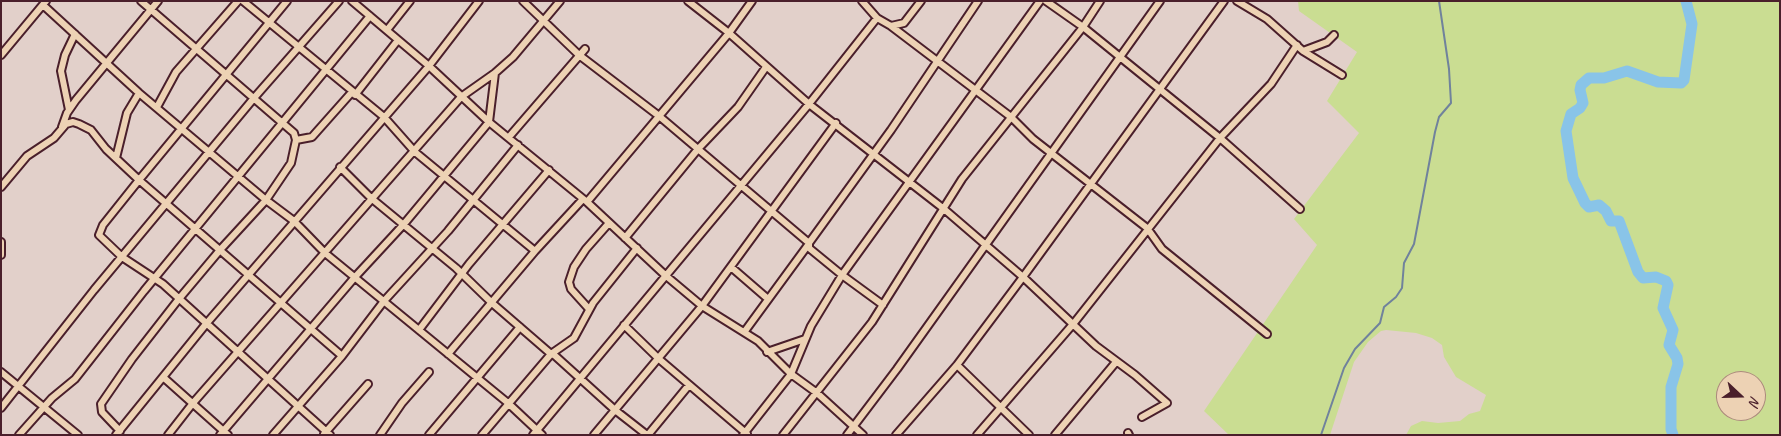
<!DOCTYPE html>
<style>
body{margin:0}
#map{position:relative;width:1781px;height:436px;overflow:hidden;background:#e2d0ca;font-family:Caveat,sans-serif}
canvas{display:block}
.frame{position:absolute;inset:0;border:2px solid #4a1f2b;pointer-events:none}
.north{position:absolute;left:1716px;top:371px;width:50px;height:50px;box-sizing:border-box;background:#edd2b4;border:1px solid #ac8a7d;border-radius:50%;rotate:111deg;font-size:14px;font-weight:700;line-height:20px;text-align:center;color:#4a1f2b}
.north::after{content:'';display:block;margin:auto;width:18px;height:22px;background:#4a1f2b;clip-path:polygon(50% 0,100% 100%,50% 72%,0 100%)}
</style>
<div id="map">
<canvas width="1781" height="436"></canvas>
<div class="frame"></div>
<div class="north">N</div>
</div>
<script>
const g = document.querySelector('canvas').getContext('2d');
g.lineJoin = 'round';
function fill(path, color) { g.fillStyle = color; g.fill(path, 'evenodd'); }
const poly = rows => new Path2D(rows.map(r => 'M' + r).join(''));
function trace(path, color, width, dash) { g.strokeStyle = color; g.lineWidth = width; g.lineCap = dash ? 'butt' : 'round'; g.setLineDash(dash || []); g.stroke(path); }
fill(poly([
 [1298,1,1780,1,1780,435,1406,435,1411,426,1422,421,1438,423,1460,421,1469,414,1480,411,1486,395,1456,377,1444,357,1442,345,1432,338,1416,333,1386,330,1381,331,1368,342,1354,362,1330,435,1229,435,1204,411,1317,245,1294,219,1359,133,1327,101,1357,52,1299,11],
 [1726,381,1756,381,1756,411,1726,411]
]), '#cadd92');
trace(poly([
 [1321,435,1344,368,1355,349,1380,323,1384,307,1396,297,1402,288,1404,263,1414,244,1435,132,1439,117,1451,103,1449,69,1439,1]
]), '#70829c', 2);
trace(poly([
 [1673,435,1671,429,1671,387,1678,364,1677,358,1669,345,1673,330,1663,308,1668,285,1666,281,1656,277,1643,278,1638,272,1619,221,1611,221,1606,211,1599,205,1589,207,1585,203,1573,178,1566,131,1571,114,1580,108,1583,103,1580,90,1581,85,1589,78,1604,78,1627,71,1658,82,1681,83,1684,80,1692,24,1686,1]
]), '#89c4e8', 11);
const street = poly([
 [243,1,384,117,415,152,535,251],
 [287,1,139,180,103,225,99,235,122,257,163,284,330,435],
 [352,1,429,66,489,122,587,202,665,275,702,306,758,341,791,374,817,393,863,435],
 [523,1,579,55,659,116,809,243],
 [688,1,729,33,809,104,944,209,1023,277,1224,1],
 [862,1,877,18,891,26,904,23,921,1],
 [1046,1,1083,27,1220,138,1300,209],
 [1237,1,1267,19,1303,51,1342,75],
 [43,5,139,93,266,200,294,221,325,253,508,403,542,435],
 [891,26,1011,117,1033,139,1147,228,1162,249,1267,334],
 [387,30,410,1],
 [1303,51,1327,42,1334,35],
 [1,55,46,1],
 [355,95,398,40],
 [157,107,176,72,238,1],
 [69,110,61,71,65,55,75,34],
 [62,127,67,113,76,100,158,1],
 [509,137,585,49],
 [296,140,312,137,352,92],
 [116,158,127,113,139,93],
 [340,167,371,198,456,268,492,303,551,354],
 [1,187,27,156,54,138,66,124,73,122,79,124,91,130,106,149,139,180,342,356],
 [587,202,729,33,752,1],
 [625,238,698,149,738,107,766,67],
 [1,242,1,255],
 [731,267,768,299],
 [883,305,842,275,809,248,809,243,891,130,978,1],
 [589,309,571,289,569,282,574,267,586,249,609,223],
 [624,325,659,359,747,434],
 [419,330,469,264,549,170],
 [745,331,808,245],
 [767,352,805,339],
 [552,353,615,410,647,435],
 [448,354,535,251,583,199],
 [957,365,1029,435],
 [1,372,78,435],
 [163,377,228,435],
 [1,408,94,290,254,98,339,1],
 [120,431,102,412,101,404,132,359,178,300,220,250,266,200,291,163,296,140,294,133,141,1],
 [1128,433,1129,435],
 [324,434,368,384],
 [19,435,52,398,75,379,144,291,370,16],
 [116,435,206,324,429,66,479,1],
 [168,435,193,403,461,97,495,73,513,57,560,1],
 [220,435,355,277,404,224,489,122,495,73],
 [273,435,342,356,384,301,448,231,518,145],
 [380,435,402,403,429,372],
 [429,435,520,327],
 [482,435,551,354,574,338,593,303,637,248],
 [533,435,809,104,877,18],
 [594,435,702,306,836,123],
 [648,435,689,385],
 [743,435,791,374,811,326,842,275,1040,1],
 [783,435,872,322,962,179,1083,27,1100,1],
 [847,435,897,369,1160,1],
 [896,435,957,365,1023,277,1096,346,1135,375,1167,403,1142,417],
 [977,435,1074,323,1220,138,1271,84,1297,45],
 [1055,435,1116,362]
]);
trace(street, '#4a1f2b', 10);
trace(street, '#edd2b4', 6);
</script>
